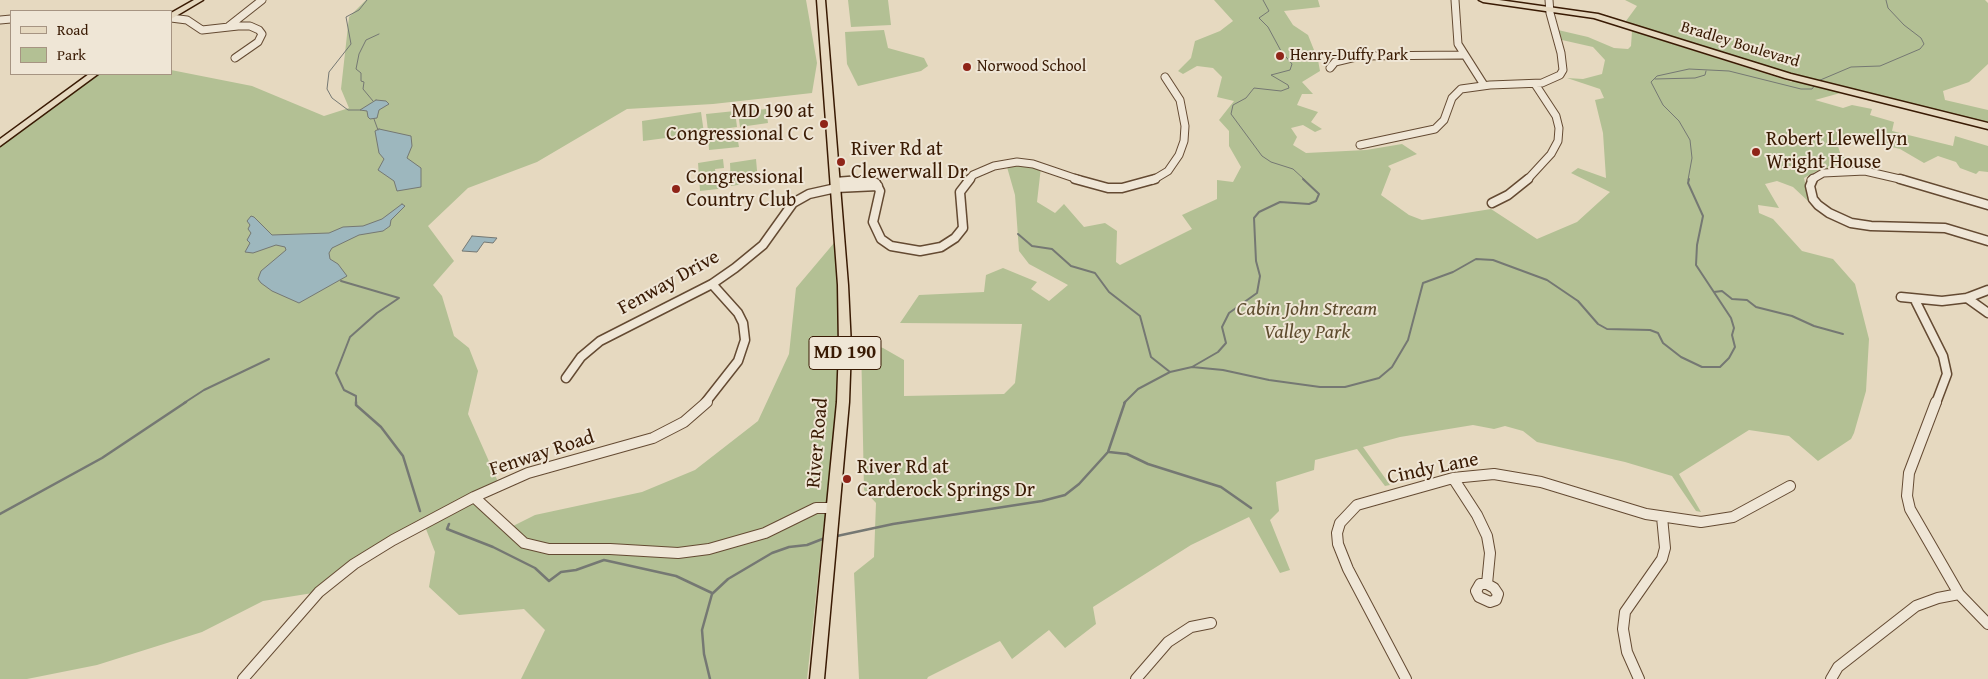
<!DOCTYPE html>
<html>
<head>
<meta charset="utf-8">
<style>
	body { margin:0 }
	#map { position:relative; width:1988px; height:679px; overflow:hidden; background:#e6d9c0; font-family:"Gentium Book Plus",serif }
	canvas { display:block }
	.legend { position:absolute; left:10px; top:10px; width:162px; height:65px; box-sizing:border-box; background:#efe6d6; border:1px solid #a69482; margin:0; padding:6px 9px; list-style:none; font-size:15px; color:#391a03 }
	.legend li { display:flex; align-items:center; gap:10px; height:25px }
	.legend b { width:25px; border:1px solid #a69482 }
</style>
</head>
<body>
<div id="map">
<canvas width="1988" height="679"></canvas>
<ul class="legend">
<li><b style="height:6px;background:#e6d9c0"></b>Road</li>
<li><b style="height:14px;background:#b3c094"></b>Park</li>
</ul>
</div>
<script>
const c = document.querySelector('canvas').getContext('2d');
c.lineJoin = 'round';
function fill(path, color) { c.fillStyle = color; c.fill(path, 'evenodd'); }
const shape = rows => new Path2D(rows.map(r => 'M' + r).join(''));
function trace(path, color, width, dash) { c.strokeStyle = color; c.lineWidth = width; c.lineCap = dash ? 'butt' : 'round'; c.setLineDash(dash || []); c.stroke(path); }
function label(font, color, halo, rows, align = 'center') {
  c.font = font + ' "Gentium Book Plus",serif'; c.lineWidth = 4; c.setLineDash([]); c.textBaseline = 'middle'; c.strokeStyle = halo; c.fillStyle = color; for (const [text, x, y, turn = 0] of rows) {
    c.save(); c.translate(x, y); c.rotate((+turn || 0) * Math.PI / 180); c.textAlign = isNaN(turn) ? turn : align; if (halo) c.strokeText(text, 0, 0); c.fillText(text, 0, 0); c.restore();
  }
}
fill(shape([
	[366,0,806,0,817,63,812,93,713,104,627,109,537,162,468,188,428,226,454,261,433,285,442,296,454,336,469,348,478,371,468,414,499,484,474,497,507,529,535,515,642,492,695,470,758,421,789,354,796,288,834,243,843,285,832,508,824,522,807,679,521,679,545,630,524,609,459,615,429,587,435,552,424,524,319,592,263,601,202,632,97,665,27,679,0,679,0,145,96,74,171,74,171,70,252,86,324,116,349,108,341,89,349,17],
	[848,0,888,0,891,25,851,27],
	[1214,0,1318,0,1320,7,1284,11,1293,25,1308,35,1318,60,1320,71,1302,82,1313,94,1302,94,1297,105,1318,112,1311,122,1322,129,1315,132,1303,125,1291,128,1297,137,1293,145,1306,153,1366,150,1402,144,1417,154,1388,166,1391,169,1381,195,1409,215,1422,220,1491,209,1537,239,1577,222,1610,192,1571,173,1578,168,1606,178,1603,133,1595,100,1604,98,1600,89,1567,78,1583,79,1602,74,1605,60,1593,47,1562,40,1558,30,1588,37,1614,48,1628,49,1631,46,1632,31,1792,82,1792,80,1844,92,1815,100,1843,108,1852,105,1872,109,1870,115,1894,122,1892,131,1953,146,1955,136,1988,146,1988,172,1979,171,1976,174,1960,168,1956,162,1938,156,1924,163,1900,149,1875,143,1837,143,1841,156,1868,167,1819,170,1804,178,1809,202,1793,187,1777,181,1765,184,1779,208,1758,205,1759,213,1773,219,1802,251,1833,259,1855,284,1869,339,1866,391,1854,433,1851,439,1818,461,1789,436,1749,430,1679,474,1701,512,1696,511,1672,476,1625,462,1537,442,1523,431,1505,426,1494,429,1473,425,1400,437,1363,447,1390,485,1385,486,1357,449,1315,460,1314,470,1276,482,1279,511,1270,520,1290,570,1280,573,1249,517,1191,545,1093,607,1096,624,1065,648,1049,630,1012,659,1000,641,928,677,927,679,859,679,854,573,874,557,876,503,864,490,861,341,883,348,904,360,904,396,1004,394,1015,383,1022,324,900,323,919,295,984,292,986,275,1003,268,1037,282,1031,289,1049,301,1068,285,1029,264,1019,251,1015,195,1007,167,1022,164,1041,167,1037,202,1055,213,1064,204,1084,227,1105,223,1117,231,1116,262,1120,265,1192,229,1182,215,1217,199,1217,180,1233,182,1241,167,1229,146,1229,131,1219,120,1234,101,1217,97,1222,77,1213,68,1197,66,1183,74,1178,71,1191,58,1195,41,1220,31,1233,21],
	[1625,0,1985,0,1988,3,1988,64,1969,82,1943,91,1945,100,1988,110,1988,125,1831,86,1679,43,1626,21,1637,6],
	[884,30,888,48,924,58,928,66,921,71,858,86,847,64,845,32],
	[766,109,768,123,740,127,738,112],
	[735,111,737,127,708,131,706,114],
	[701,112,704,133,643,141,642,121],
	[736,130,739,147,709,150,708,134],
	[723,159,724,168,715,169,716,179,725,177,727,188,700,191,698,163],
	[756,159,758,182,731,186,730,163]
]), '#b3c094');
const water = shape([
	[376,100,386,101,389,104,379,110,377,118,370,119,368,117,367,111,360,110,376,100],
	[379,129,411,136,412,146,407,158,421,168,421,187,397,191,394,181,378,170,384,159,379,153,375,131,379,129],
	[402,204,405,206,391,220,390,226,383,231,359,235,332,248,329,253,330,259,338,264,347,276,299,303,272,291,261,283,258,279,261,271,286,250,285,247,276,245,253,253,245,252,250,243,247,240,251,233,248,229,250,225,247,221,251,216,254,217,272,235,329,233,343,227,363,226,382,219,402,204],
	[472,236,497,238,493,243,484,242,477,252,462,251,472,236]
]);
fill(water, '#9db7be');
trace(water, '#757873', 1);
trace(shape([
	[1263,0,1269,11,1259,18,1268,27,1281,51,1292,64,1290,70,1271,75,1288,85,1289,88,1281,91,1254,88,1246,98,1233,105,1231,114,1262,156,1271,162,1293,169,1305,180],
	[1655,79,1695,78,1705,75,1706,71],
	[1818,81,1851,67,1880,66,1920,49,1924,44,1921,38,1904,25,1888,8,1886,0],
	[373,101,363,89,364,82,361,81,361,73,356,69,359,54,366,40,379,34],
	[360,110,348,110,332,98,327,89,329,72,351,44,346,17,359,10,367,0],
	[374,119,378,130],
	[1688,180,1692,158,1690,140,1679,121,1663,105,1651,82,1657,76,1689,69,1729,71,1801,89,1812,89,1815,85]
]), '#757873', 1);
trace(shape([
	[1018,234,1032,246,1052,249,1071,266,1095,273,1109,292,1140,316,1151,357,1170,372],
	[341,281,399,298,377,313,350,337,336,373,344,390,356,396,356,403],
	[1714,292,1722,291,1732,299,1747,300,1756,307,1792,316,1814,326,1843,334],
	[1192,367,1218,352,1226,343,1222,327,1229,313,1257,293,1260,276,1256,261,1254,218,1259,212,1280,202,1309,204,1316,201,1319,194,1303,179],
	[184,403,204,390,269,359],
	[1124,403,1138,389,1170,372,1192,367,1223,370,1269,380,1320,387,1345,387,1379,378,1392,367,1408,340,1423,283,1453,272,1476,259,1493,260,1547,280,1578,301,1598,324,1607,329,1650,330,1658,333,1663,343,1681,357,1702,367,1720,367,1729,358,1735,347,1732,335,1734,328,1731,318,1696,265,1697,245,1703,216,1688,183,1689,179]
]), '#757873', 2);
trace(shape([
	[356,402,356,405,381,427,403,456,420,511],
	[1109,452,1127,454,1148,464,1221,487,1251,508],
	[0,514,102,458,186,402],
	[449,524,447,529,493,547,535,568,549,581,561,572,576,570,604,560,676,576,712,593],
	[837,536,893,524,1042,501,1065,495,1079,484,1108,452,1125,402],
	[710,679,704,654,702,630,712,594,728,579,772,553,789,547,807,545,825,538]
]), '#757873', 2.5);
const minorFar2 = shape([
	[1455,0,1458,44,1484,85],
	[171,18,187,20,202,30,238,26,250,26,259,30,262,34,258,42,235,58],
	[0,20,11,19],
	[229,26,262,0],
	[1330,68,1335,62,1360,56,1463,55],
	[1360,145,1435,129,1444,120,1452,98,1461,89,1490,85,1542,83,1560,75,1563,70,1561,53,1550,13,1549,0],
	[857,180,863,180],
	[969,180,973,175,994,166,1017,162,1033,164,1080,180],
	[1153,180,1168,171,1179,155,1184,141,1185,126,1180,100,1165,77],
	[1527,180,1551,154,1558,141,1559,128,1556,116,1535,84],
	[1811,180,1823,173,1865,171,1904,180]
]);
const minorFar1 = shape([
	[1075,179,1108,188,1122,188,1155,179],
	[1813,179,1810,186,1813,199,1818,205,1829,213,1851,223,1871,226,1945,228,1988,241],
	[1900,179,1988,205],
	[835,182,861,180,876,183,880,191,873,222,881,239,891,246,920,251,941,247,955,238,963,228,960,192,970,179],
	[1492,203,1508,195,1528,179],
	[1901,297,1942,301,1967,298,1988,290],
	[1967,298,1988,313],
	[1915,300,1943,356,1947,374,1936,403],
	[566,378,581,357,600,341,712,284,735,268,763,245,793,203,809,194,836,188,878,186],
	[705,403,738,361,745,340,743,323,738,313,712,284]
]);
const minor = shape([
	[1936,402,1909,473,1907,496,1910,509,1959,594,1988,624],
	[1453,478,1477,515,1487,536,1490,553,1487,584],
	[474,497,524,543,549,549,610,549,678,553,709,549,765,533,816,508,832,508],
	[1480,584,1487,584,1494,588,1498,594,1496,600,1490,602,1479,597,1476,591,1480,584],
	[243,679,319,592,354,564,393,540,474,497,528,473,653,438,684,422,707,402],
	[1136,679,1168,642,1191,627,1211,623],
	[1406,679,1348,569,1338,544,1337,533,1340,523,1357,505,1453,478,1494,474,1541,482,1646,514,1701,522,1733,517,1790,486],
	[1639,679,1627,652,1623,629,1625,612,1662,559,1665,548,1662,517],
	[1831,679,1838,667,1916,606,1938,598,1959,594]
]);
const major = shape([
	[194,0,203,0,171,19,171,13,194,0],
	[817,0,825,0,848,285,851,347,849,402,824,679,810,679,837,402,839,347,838,285,817,0],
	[1479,0,1499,0,1598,14,1791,74,1988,123,1988,129,1785,78,1594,18,1483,2,1479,0],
	[89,74,98,74,0,146,0,139,89,74]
]);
trace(minorFar2, '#644a32', 9);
trace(minorFar1, '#644a32', 11);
trace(minor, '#644a32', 12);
trace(major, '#391a03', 3);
trace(minorFar2, '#efe6d6', 7);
trace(minorFar1, '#efe6d6', 8);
trace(minor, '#efe6d6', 10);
fill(major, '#e6d9c0');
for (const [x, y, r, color] of [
	[1280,56,5,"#8f2418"],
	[967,67,5,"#8f2418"],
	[824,124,5,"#8f2418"],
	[1756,152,5,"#8f2418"],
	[841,162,5,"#8f2418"],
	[676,189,5,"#8f2418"],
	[847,479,5,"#8f2418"]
]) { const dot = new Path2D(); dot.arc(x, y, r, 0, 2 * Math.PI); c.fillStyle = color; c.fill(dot); trace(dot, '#efe6d6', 2); }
label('16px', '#391a03', '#efe6d6', [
	["Bradley Boulevard",1740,45,17]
]);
label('16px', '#391a03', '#efe6d6', [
	["Henry-Duffy Park",1290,56],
	["Norwood School",977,67]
], 'left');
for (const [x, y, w] of [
	[845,353,72]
]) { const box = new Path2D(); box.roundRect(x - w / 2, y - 16.5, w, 33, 4); c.fillStyle = '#efe6d6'; c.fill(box); trace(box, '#391a03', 1); }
label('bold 19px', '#391a03', null, [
	["MD 190",845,353]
]);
label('20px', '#391a03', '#efe6d6', [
	["MD 190 at",814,112,"right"],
	["Congressional C C",814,135,"right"],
	["Robert Llewellyn",1766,140],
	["Wright House",1766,163],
	["River Rd at",851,150],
	["Clewerwall Dr",851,173],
	["Congressional",686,178],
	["Country Club",686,201],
	["River Rd at",857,468],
	["Carderock Springs Dr",857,491]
], 'left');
label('20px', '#391a03', '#efe6d6', [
	["Fenway Drive",669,283,-29],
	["River Road",818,443,-85],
	["Fenway Road",542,454,-18],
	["Cindy Lane",1433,469,-12]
]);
label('italic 20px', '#5e4c2e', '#efe6d6', [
	["Cabin John Stream",1307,310],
	["Valley Park",1307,333]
]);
</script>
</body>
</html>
